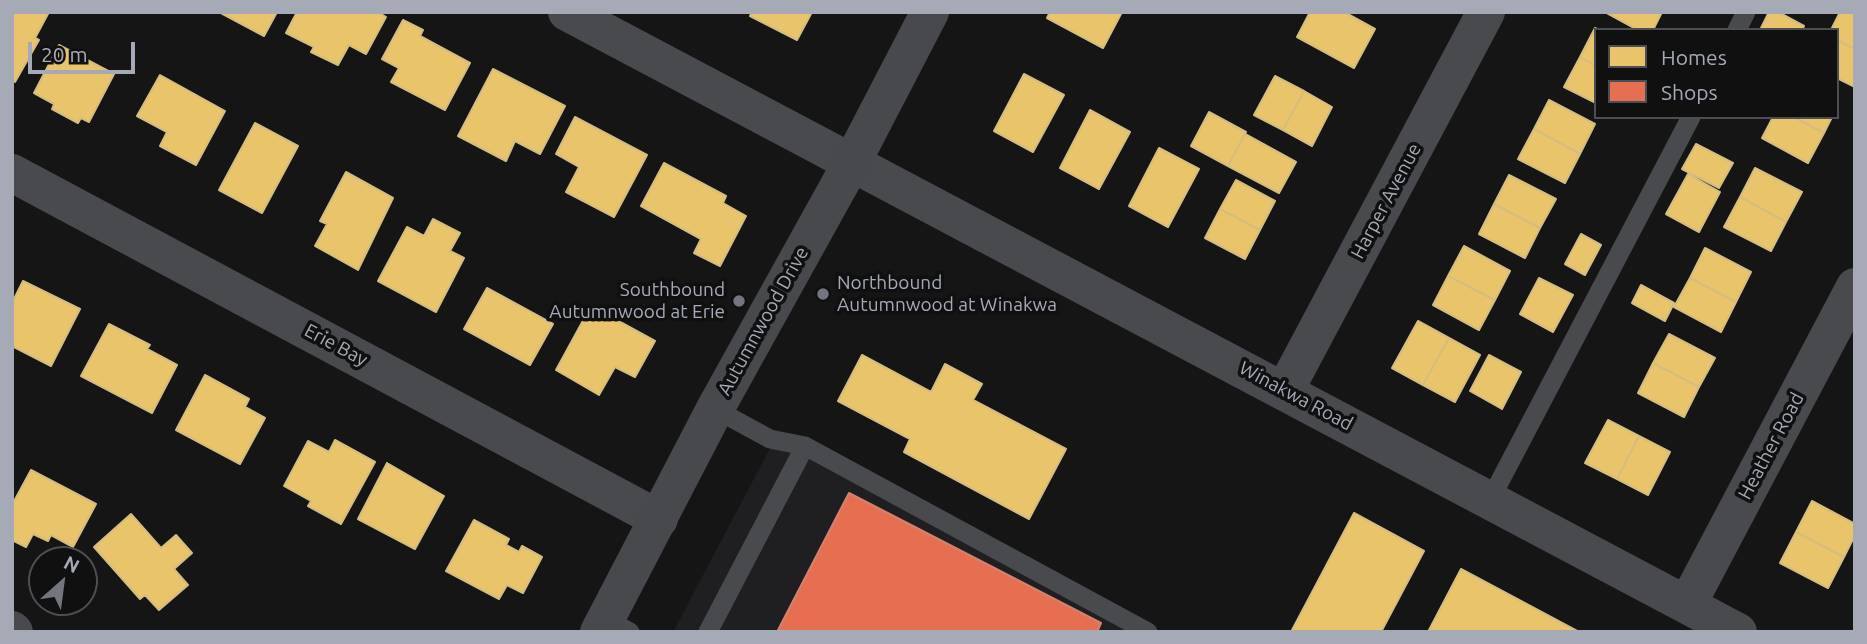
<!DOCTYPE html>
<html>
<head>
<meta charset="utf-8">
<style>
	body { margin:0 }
	#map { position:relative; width:1867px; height:644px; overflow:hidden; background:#151516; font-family:Ubuntu,sans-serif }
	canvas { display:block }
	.frame { position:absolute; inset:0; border:14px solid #a6aab7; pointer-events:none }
	.legend { position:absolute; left:1594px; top:28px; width:245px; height:91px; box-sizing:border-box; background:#101011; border:2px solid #4c4e53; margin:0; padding:9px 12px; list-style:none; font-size:21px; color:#a6aab7 }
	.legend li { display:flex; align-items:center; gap:14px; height:35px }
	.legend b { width:35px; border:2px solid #4c4e53 }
	.north { position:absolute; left:28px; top:546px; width:70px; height:70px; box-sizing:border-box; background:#101011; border:2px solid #4c4e53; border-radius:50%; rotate:28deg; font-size:19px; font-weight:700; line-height:28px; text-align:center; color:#a6aab7 }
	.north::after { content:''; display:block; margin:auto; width:24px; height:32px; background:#73767f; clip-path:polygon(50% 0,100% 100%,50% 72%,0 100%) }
	.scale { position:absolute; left:28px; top:42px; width:107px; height:32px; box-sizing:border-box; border:4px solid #a6aab7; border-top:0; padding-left:9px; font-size:21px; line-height:24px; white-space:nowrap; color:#a6aab7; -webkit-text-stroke:5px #101011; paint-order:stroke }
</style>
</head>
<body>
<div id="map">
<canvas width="1867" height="644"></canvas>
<div class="frame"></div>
<ul class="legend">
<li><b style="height:19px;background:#e9c46a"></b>Homes</li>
<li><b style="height:19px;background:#e76f51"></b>Shops</li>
</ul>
<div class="north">N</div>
<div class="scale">20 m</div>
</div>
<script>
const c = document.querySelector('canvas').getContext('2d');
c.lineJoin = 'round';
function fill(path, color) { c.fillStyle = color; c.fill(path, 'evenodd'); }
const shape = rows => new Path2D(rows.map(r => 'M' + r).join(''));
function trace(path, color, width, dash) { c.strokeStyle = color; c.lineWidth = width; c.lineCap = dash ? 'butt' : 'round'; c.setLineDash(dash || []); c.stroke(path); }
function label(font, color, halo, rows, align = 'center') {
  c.font = font + ' Ubuntu,sans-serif'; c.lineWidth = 7; c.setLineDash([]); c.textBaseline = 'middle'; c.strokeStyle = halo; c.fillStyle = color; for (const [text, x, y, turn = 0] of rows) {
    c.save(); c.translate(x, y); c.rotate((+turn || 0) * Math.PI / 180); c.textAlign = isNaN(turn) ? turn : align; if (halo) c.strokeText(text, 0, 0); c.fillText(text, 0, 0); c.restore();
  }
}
fill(shape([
	[777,435,1132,632,673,632]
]), '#1f1f21');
const homes = shape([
	[12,12,49,12,35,38,39,40,15,82,12,80,12,12],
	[219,12,277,12,264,36,219,12],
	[297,12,378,12,386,17,366,54,349,45,338,65,311,52,314,47,286,33,297,12],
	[752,12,812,12,797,40,750,16,752,12],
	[1050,12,1122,12,1103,48,1047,18,1050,12],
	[1310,12,1344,12,1375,29,1354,68,1297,37,1310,12],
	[1605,12,1662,12,1653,30,1638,30,1605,12],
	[1769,12,1778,12,1804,26,1802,30,1760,30,1769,12],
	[1840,12,1855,12,1855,49,1837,40,1837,30,1831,30,1840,12],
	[403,20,423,30,420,36,470,63,445,110,391,82,399,68,382,59,403,20],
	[1595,28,1599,30,1596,30,1596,66,1580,57,1595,28],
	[1837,40,1855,49,1855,87,1837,78,1837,40],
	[59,45,114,74,89,122,81,118,78,123,52,109,54,104,34,93,59,45],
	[1580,57,1596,66,1596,103,1564,87,1580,57],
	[493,69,565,106,540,154,515,141,506,161,458,136,493,69],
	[1024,74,1064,95,1033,152,994,131,1024,74],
	[160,75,225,111,196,165,160,146,167,132,137,116,160,75],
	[1275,76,1304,91,1283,130,1254,115,1275,76],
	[1304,91,1332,107,1312,146,1283,130,1304,91],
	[1549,100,1595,124,1580,154,1534,129,1549,100],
	[1090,110,1130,132,1099,189,1060,168,1090,110],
	[1209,112,1246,132,1228,166,1191,146,1209,112],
	[575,117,647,155,614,217,566,192,579,167,556,154,575,117],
	[1773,117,1794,117,1824,133,1808,163,1762,138,1773,117],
	[1794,117,1832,117,1824,133,1794,117],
	[255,123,298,146,262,213,219,190,255,123],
	[1534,129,1580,154,1565,183,1518,159,1534,129],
	[1245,134,1296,162,1279,193,1228,166,1245,134],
	[1696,144,1733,163,1719,188,1682,169,1696,144],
	[1159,148,1199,169,1168,227,1129,206,1159,148],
	[664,163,726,196,723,203,746,216,720,266,694,253,701,239,641,206,664,163],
	[1755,168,1802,192,1786,222,1740,197,1755,168],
	[346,172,393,198,358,270,315,246,327,224,320,221,346,172],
	[1688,174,1720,192,1699,232,1666,214,1688,174],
	[1509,175,1556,199,1540,228,1494,204,1509,175],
	[1236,180,1275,201,1260,230,1220,209,1236,180],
	[1740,197,1786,222,1771,251,1724,227,1740,197],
	[1494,204,1540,228,1525,258,1479,234,1494,204],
	[1220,209,1260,230,1245,259,1205,238,1220,209],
	[433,219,460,233,450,251,464,258,436,312,378,281,407,227,424,236,433,219],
	[1581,234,1601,245,1585,275,1565,264,1581,234],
	[1464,246,1510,271,1495,300,1448,276,1464,246],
	[1705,248,1751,272,1736,302,1690,278,1705,248],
	[1448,276,1495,300,1479,330,1433,305,1448,276],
	[1539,278,1573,295,1553,332,1520,314,1539,278],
	[1690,278,1736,302,1721,332,1674,307,1690,278],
	[23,281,80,309,51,366,12,346,12,303,23,281],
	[1641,285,1674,303,1665,321,1632,303,1641,285],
	[487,288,553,324,530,365,464,329,487,288],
	[591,306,655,341,635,377,615,367,599,395,556,370,591,306],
	[1418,321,1449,338,1423,385,1392,368,1418,321],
	[109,324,150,345,147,349,177,365,152,413,81,376,109,324],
	[1669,334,1715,358,1699,387,1653,363,1669,334],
	[1449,338,1480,355,1455,402,1423,385,1449,338],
	[862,355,931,392,945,364,982,384,973,400,1066,449,1029,519,904,452,910,439,838,401,862,355],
	[1489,355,1521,372,1502,409,1470,391,1489,355],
	[1653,363,1699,387,1684,417,1638,393,1653,363],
	[205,375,249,399,245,407,265,418,240,464,176,430,205,375],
	[1608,420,1639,436,1617,479,1585,463,1608,420],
	[1639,436,1670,452,1648,495,1617,479,1639,436],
	[335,440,375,462,341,524,308,506,311,501,284,486,308,441,329,452,335,440],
	[387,463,444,496,415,549,358,519,387,463],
	[31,470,96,504,73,547,51,535,48,541,33,534,26,547,12,540,12,505,31,470],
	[1812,501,1855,524,1855,535,1844,557,1796,532,1812,501],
	[1354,513,1424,551,1381,632,1291,632,1354,513],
	[131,514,161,548,176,535,192,553,174,569,188,585,159,610,145,595,140,599,94,547,131,514],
	[474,520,509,539,506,545,519,552,522,546,542,557,523,593,507,585,499,599,446,571,474,520],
	[1796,532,1844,557,1828,588,1780,563,1796,532],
	[1461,569,1579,632,1428,632,1461,569]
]);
fill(homes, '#e9c46a');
trace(homes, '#d5bc81', 2);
const shops = shape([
	[849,493,1101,623,1097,632,777,632,849,493]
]);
fill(shops, '#e76f51');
trace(shops, '#d48170', 2);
trace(shape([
	[1737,30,1746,12],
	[805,446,1148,632],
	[1490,500,1691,117],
	[606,619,630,632],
	[708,632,805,446,770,439,715,409]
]), '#494a4e', 19);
trace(shape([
	[567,12,1738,632],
	[12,173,659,519],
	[1285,390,1486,12],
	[1687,605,1855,287],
	[12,630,14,632]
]), '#494a4e', 38);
trace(shape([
	[599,632,715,409,851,164,930,12]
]), '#48494d', 38);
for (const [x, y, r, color] of [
	[823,294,7,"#73767f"],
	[739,301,7,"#73767f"]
]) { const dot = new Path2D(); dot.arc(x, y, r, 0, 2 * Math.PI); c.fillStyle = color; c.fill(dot); trace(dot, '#101011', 2.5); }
label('19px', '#a6aab7', '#101011', [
	["Harper Avenue",1386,201,-62],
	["Autumnwood Drive",763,321,-61],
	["Erie Bay",336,345,28],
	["Winakwa Road",1296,396,28],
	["Heather Road",1771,446,-62]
]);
label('19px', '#a6aab7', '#101011', [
	["Northbound",837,283],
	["Autumnwood at Winakwa",837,305],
	["Southbound",725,290,"right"],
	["Autumnwood at Erie",725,312,"right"]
], 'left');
</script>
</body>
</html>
